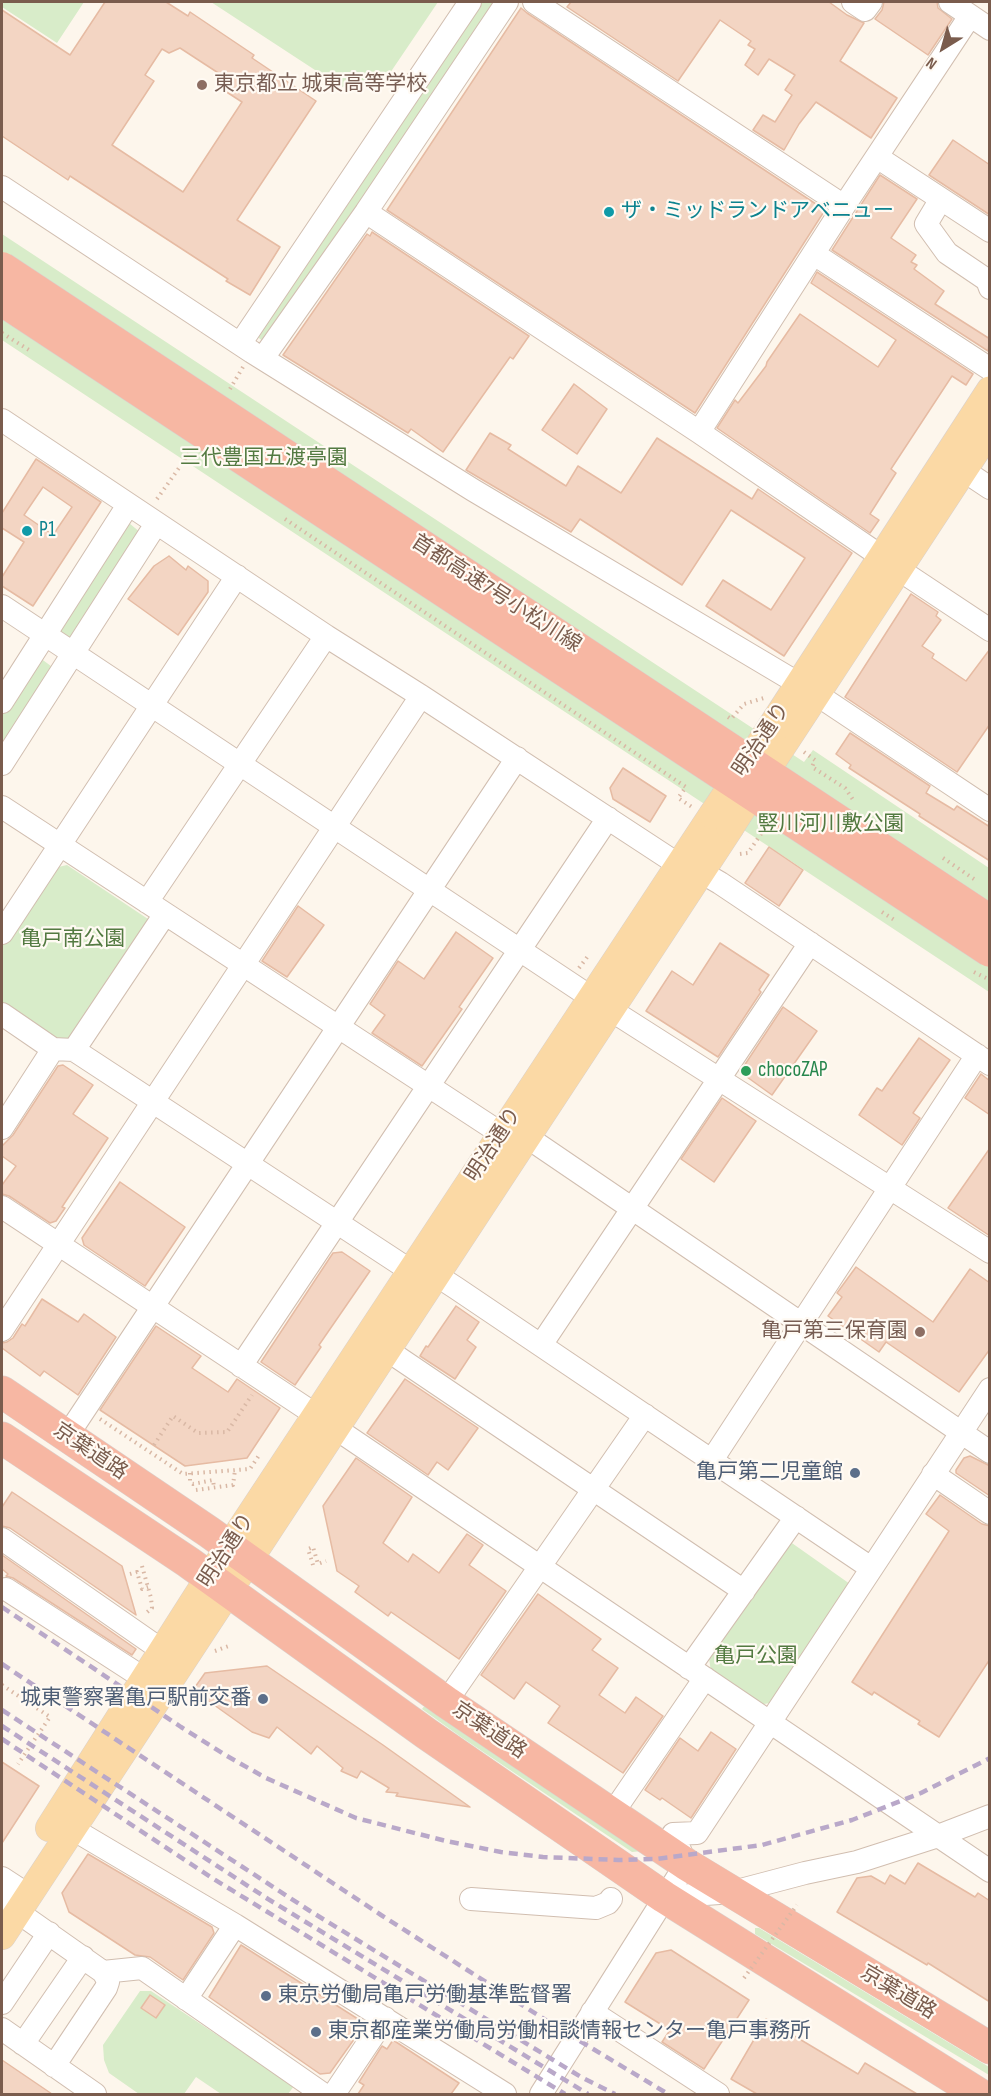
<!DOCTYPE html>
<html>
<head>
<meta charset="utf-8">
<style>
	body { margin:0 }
	#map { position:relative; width:991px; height:2096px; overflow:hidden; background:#fdf6ec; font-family:"Sofia Sans Condensed",sans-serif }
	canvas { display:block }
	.frame { position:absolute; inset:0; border:3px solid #7a5c4d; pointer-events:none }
	.north { position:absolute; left:913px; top:18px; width:60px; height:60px; -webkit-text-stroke:4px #fffaf3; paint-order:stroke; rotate:217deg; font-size:16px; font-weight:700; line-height:24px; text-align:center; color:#7a5c4d }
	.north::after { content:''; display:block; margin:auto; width:21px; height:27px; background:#7a5c4d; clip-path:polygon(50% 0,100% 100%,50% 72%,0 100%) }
</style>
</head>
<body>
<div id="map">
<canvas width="991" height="2096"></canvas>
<div class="frame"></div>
<div class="north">N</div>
</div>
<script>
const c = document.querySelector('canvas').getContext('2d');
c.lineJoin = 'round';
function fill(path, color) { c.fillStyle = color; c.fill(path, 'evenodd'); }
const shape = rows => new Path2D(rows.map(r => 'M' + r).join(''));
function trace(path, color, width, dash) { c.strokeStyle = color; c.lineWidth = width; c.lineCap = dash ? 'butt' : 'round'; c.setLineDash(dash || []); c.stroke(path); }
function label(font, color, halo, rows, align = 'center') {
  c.font = font + ' "Sofia Sans Condensed","Noto Sans JP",sans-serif'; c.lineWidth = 4.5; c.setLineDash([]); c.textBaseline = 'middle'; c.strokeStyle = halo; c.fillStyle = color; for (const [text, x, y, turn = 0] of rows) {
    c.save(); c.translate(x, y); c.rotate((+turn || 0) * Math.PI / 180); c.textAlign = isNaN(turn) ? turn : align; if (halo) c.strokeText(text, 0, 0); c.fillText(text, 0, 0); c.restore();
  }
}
fill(shape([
	[2,2,84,2,57,43,2,7],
	[211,2,438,2,388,76,341,87],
	[474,2,502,2,267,344,252,333],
	[2,234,804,762,813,750,989,868,989,992,2,340],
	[123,518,141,533,71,642,54,630],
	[36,655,55,669,2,752,2,711],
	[67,865,148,919,150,927,72,1041,58,1043,2,1004,2,945,54,868],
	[789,1541,850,1584,770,1703,758,1705,711,1672,709,1658],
	[426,1704,642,1851,632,1852,461,1737,422,1709],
	[755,1928,759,1928,989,2067,989,2075,755,1934],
	[140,1991,151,1991,294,2086,288,2094,221,2094,196,2077,184,2094,139,2094,109,2073,104,2060,103,2045]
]), '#d8ecc9');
const building = shape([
	[105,2,166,2,188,16,190,12,254,55,252,58,316,101,237,220,280,247,250,295,226,281,228,279,70,176,68,180,2,136,2,10,70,55,105,2],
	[180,48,226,78,225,91,242,102,183,192,112,145,154,81,145,75,162,49,169,53,180,48],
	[571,2,829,2,847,15,864,23,840,61,897,98,871,138,816,102,799,124,784,150,753,130,763,115,775,122,792,95,785,90,795,75,769,59,758,75,745,65,755,49,748,45,751,41,720,20,678,81,567,7,571,2],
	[884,2,937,2,938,8,952,19,928,55,875,19,882,10,884,2],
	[521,8,527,13,825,210,695,413,387,210,521,8],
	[953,140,990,165,990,215,929,175,953,140],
	[880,175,917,199,891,238,916,255,911,262,917,265,914,269,944,291,935,304,990,339,988,351,832,250,880,175],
	[372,232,529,336,513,359,510,357,443,452,411,429,408,433,283,355,367,234,370,236,372,232],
	[817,272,973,374,966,385,952,376,891,469,896,473,870,514,879,520,870,533,717,428,735,400,738,403,766,366,767,362,800,314,878,367,896,340,811,283,817,272],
	[574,384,607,409,577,454,542,430,574,384],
	[490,433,511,445,508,449,566,486,578,466,621,493,657,438,752,499,758,489,852,553,784,656,706,606,723,580,771,610,805,558,731,510,682,585,580,519,571,532,466,470,490,433],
	[36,459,101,502,33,606,2,586,2,577,24,542,2,528,2,513,36,459],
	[43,487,72,507,53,535,24,515,43,487],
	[169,556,186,570,188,566,208,581,208,592,178,635,128,599,154,566,169,556],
	[911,594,938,612,936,616,941,620,922,646,934,654,932,658,966,681,990,649,990,724,957,772,845,697,911,594],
	[850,733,930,786,926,793,954,810,957,806,990,827,990,861,919,816,920,814,849,768,851,765,836,754,850,733],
	[623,768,666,796,650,822,613,799,610,788,623,768],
	[769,847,803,870,779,906,745,883,769,847],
	[298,906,324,925,287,977,262,961,298,906],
	[456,932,493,958,459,1007,462,1009,422,1066,372,1033,385,1015,370,1004,398,961,424,979,456,932],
	[720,943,769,975,759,990,761,992,718,1057,646,1011,672,971,693,985,720,943],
	[783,1007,817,1031,772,1095,740,1072,783,1007],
	[919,1038,950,1060,913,1113,920,1118,902,1145,859,1115,877,1088,882,1091,919,1038],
	[63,1065,93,1085,73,1114,108,1138,62,1207,65,1208,56,1221,50,1223,9,1196,2,1194,2,1185,16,1166,2,1156,2,1146,13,1135,58,1066,63,1065],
	[981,1074,990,1081,990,1115,965,1098,981,1074],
	[722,1098,756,1121,714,1182,681,1159,722,1098],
	[990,1148,990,1236,948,1208,990,1148],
	[120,1182,185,1227,145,1286,84,1245,82,1238,120,1182],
	[342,1252,370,1271,319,1345,321,1347,295,1385,261,1362,333,1253,342,1252],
	[856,1267,933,1322,970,1269,990,1283,990,1349,959,1392,886,1342,879,1352,828,1316,842,1297,837,1293,856,1267],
	[42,1299,78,1322,84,1314,116,1337,78,1395,44,1371,40,1376,2,1348,2,1343,7,1342,13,1338,22,1324,25,1326,42,1299],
	[456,1306,479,1322,467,1340,476,1347,455,1379,420,1356,426,1346,428,1347,456,1306],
	[156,1326,201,1356,192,1368,228,1392,237,1379,280,1408,247,1458,185,1466,100,1410,156,1326],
	[405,1379,478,1428,448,1470,437,1462,428,1475,367,1433,405,1379],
	[970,1456,990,1466,990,1496,956,1473,956,1470,964,1458,970,1456],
	[356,1458,412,1497,383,1543,408,1562,413,1554,439,1573,467,1534,483,1545,469,1565,506,1591,459,1659,391,1612,388,1616,355,1592,359,1586,337,1571,323,1506,356,1458],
	[12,1492,122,1566,136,1615,10,1528,2,1526,2,1507,12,1492],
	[940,1495,982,1524,990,1526,990,1659,939,1737,918,1724,920,1721,907,1713,874,1692,872,1695,852,1682,949,1531,926,1514,940,1495],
	[2,1555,136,1649,132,1655,13,1578,6,1576,8,1574,2,1569,2,1555],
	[538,1594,601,1639,592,1650,618,1668,599,1695,625,1713,636,1697,663,1716,623,1773,548,1723,560,1706,526,1682,514,1699,481,1675,538,1594],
	[267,1666,383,1745,470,1807,396,1796,398,1793,386,1792,389,1788,361,1771,357,1778,341,1771,343,1768,317,1746,311,1754,277,1727,269,1738,252,1732,193,1690,205,1673,267,1666],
	[711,1732,736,1749,691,1818,662,1798,660,1800,645,1790,680,1738,698,1751,711,1732],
	[2,1762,39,1786,2,1843,2,1762],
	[88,1854,212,1927,214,1933,183,1980,150,1957,135,1955,69,1912,62,1893,88,1854],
	[918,1863,975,1897,978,1893,990,1901,990,2002,928,1963,927,1965,837,1912,857,1878,871,1876,885,1884,890,1875,905,1884,918,1863],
	[241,1945,358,2019,360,2031,330,2073,320,2074,209,1997,241,1945],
	[671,1950,749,2000,704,2069,662,2042,670,2030,625,2002,656,1953,671,1950],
	[150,1995,165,2005,156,2018,141,2008,150,1995],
	[766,2019,858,2074,865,2063,917,2094,757,2094,731,2079,766,2019],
	[393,2040,459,2083,451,2094,358,2094,364,2085,359,2082,382,2046,387,2049,393,2040],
	[2,2060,52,2094,2,2094,2,2060]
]);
fill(building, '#f3d5c3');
trace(building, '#e6bba3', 1.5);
const minor = shape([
	[534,2,844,206],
	[853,2,865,10,871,2],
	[950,2,990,29],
	[877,157,990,231],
	[2,187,252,352,473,490,816,694,990,810],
	[941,199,926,224,947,253,987,280,990,288],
	[366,212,699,432,882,557],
	[814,254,990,369],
	[240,344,470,2],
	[263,358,366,212,507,2],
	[2,420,326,636,421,696,679,865,701,872,720,883,990,1064],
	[699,432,844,206,970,16],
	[963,470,990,488],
	[898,569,990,630],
	[2,606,592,998,990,1252],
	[2,702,128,505],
	[2,764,156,524],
	[2,807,502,1134],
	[147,902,326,636],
	[2,933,237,576],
	[2,1014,53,1049,74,1050,411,1271,436,1275,456,1288,871,1568],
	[74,1050,165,914],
	[2,1128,53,1049],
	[527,1137,990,1452],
	[2,1207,316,1415],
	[2,1330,421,696],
	[541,1345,810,943],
	[387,1350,744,1591],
	[241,1366,608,818],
	[335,1428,990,1871],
	[67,1436,517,758],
	[712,1460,977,1055],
	[933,1474,990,1513],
	[2,1539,163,1651],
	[6,1589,145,1679],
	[689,1668,796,1517],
	[446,1702,645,1415],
	[612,1814,705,1678],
	[71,1828,235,1925,505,2094],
	[2,1878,28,1895],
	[664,1897,733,1892,805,1873,857,1862,938,1836,990,1816],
	[471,1899,596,1908,608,1903,611,1899],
	[2,1901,103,1972,106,1977,108,1982,106,1988,54,2066],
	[103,1972,142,1968,323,2094],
	[186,1999,235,1925],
	[2,2003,49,1933],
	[592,2012,718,2094],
	[2,2029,95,2094],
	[23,2044,83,1957],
	[334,2094,385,2018],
	[541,2094,686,1864,673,1834,697,1833,990,1389]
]);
const major = shape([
	[763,739,990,390],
	[780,750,990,430],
	[49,1828,209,1577,712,815],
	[2,1936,730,828]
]);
const highway = shape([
	[2,1392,209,1532,446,1702,686,1864,990,2048],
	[2,1438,188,1562,427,1734,664,1897,979,2094]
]);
trace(minor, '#d1beb0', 24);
trace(major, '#dad1cd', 28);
trace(highway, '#dad1cd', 33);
trace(shape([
	[2,333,29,350],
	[230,389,243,367],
	[157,499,191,451],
	[285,519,686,787,678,798,692,807],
	[728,717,731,719,744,704,764,698],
	[804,752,815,760,812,767,845,788,854,801],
	[740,854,748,853,763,831],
	[943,858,974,879],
	[882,912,896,921],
	[579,968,588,956],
	[974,972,990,980],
	[100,1419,183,1474,250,1469,260,1454],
	[154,1445,173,1416,198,1433,227,1432,252,1395],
	[190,1473,190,1482,193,1484,213,1480,214,1487],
	[196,1490,233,1485,235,1470],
	[313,1565,308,1549,313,1547,318,1564,326,1561],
	[142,1566,151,1598,152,1608,145,1614],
	[130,1574,137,1572,142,1589,148,1587],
	[215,1651,229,1646],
	[2,1685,50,1717,18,1764]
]), '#d9b8a5', 4, [1.5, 4.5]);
trace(minor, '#fff', 22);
trace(major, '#fbd9a5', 27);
trace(highway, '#f7b7a3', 32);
trace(shape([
	[2,1607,181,1727,227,1756,266,1778,356,1818,446,1841,501,1852,543,1857,618,1860,656,1859,762,1845,852,1820,921,1793,990,1758],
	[2,1664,381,1915,555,2026,668,2094],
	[2,1710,310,1911,581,2077,615,2094],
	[2,1726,268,1899,588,2094],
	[2,1739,212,1878,565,2094]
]), '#b9a8c9', 4.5, [9, 6]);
const majorBridge = shape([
	[712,815,763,739],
	[730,828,780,750]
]);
const highwayBridge = shape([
	[2,268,990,921],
	[2,300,990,951]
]);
trace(majorBridge, '#dad1cd', 28, []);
trace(highwayBridge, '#dad1cd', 33, []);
trace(shape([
	[744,1978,797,1905]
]), '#d9b8a5', 4, [1.5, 4.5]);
trace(majorBridge, '#fbd9a5', 27);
trace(highwayBridge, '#f7b7a3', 32);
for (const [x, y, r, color] of [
	[202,85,6,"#8d6e63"],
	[609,212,6,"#0f9aa8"],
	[27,531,6,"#0f9aa8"],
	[746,1071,6,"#2e9e5b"],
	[920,1332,6,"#8d6e63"],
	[855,1473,6,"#5c6f8a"],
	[263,1699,6,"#5c6f8a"],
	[266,1996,6,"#5c6f8a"],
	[316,2032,6,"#5c6f8a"]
]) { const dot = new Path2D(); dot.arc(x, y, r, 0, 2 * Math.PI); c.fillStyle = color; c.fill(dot); trace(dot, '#fffaf3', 2); }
label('21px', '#785e54', '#fffaf3', [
	["東京都立 城東高等学校",214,85],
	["亀戸第三保育園",908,1332,"right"]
], 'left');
label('21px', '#0d838f', '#fffaf3', [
	["ザ・ミッドランドアベニュー",621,212],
	["P1",39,531]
], 'left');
label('21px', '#537a41', '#fffaf3', [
	["三代豊国五渡亭園",264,459],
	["竪川河川敷公園",831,825],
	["亀戸南公園",73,940],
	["亀戸公園",756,1657]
]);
label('21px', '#7a5c4d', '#fffaf3', [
	["首都高速7号小松川線",496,594,33],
	["明治通り",762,740,-56],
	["明治通り",494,1145,-57],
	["京葉道路",90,1452,34],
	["明治通り",227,1551,-57],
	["京葉道路",489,1731,34],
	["京葉道路",898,1993,31]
]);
label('21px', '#27864d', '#fffaf3', [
	["chocoZAP",758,1071]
], 'left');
label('21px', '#4e5e75', '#fffaf3', [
	["亀戸第二児童館",843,1473],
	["城東警察署亀戸駅前交番",251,1699],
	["東京労働局亀戸労働基準監督署",278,1996,"left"],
	["東京都産業労働局労働相談情報センター亀戸事務所",328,2032,"left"]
], 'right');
</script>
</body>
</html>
